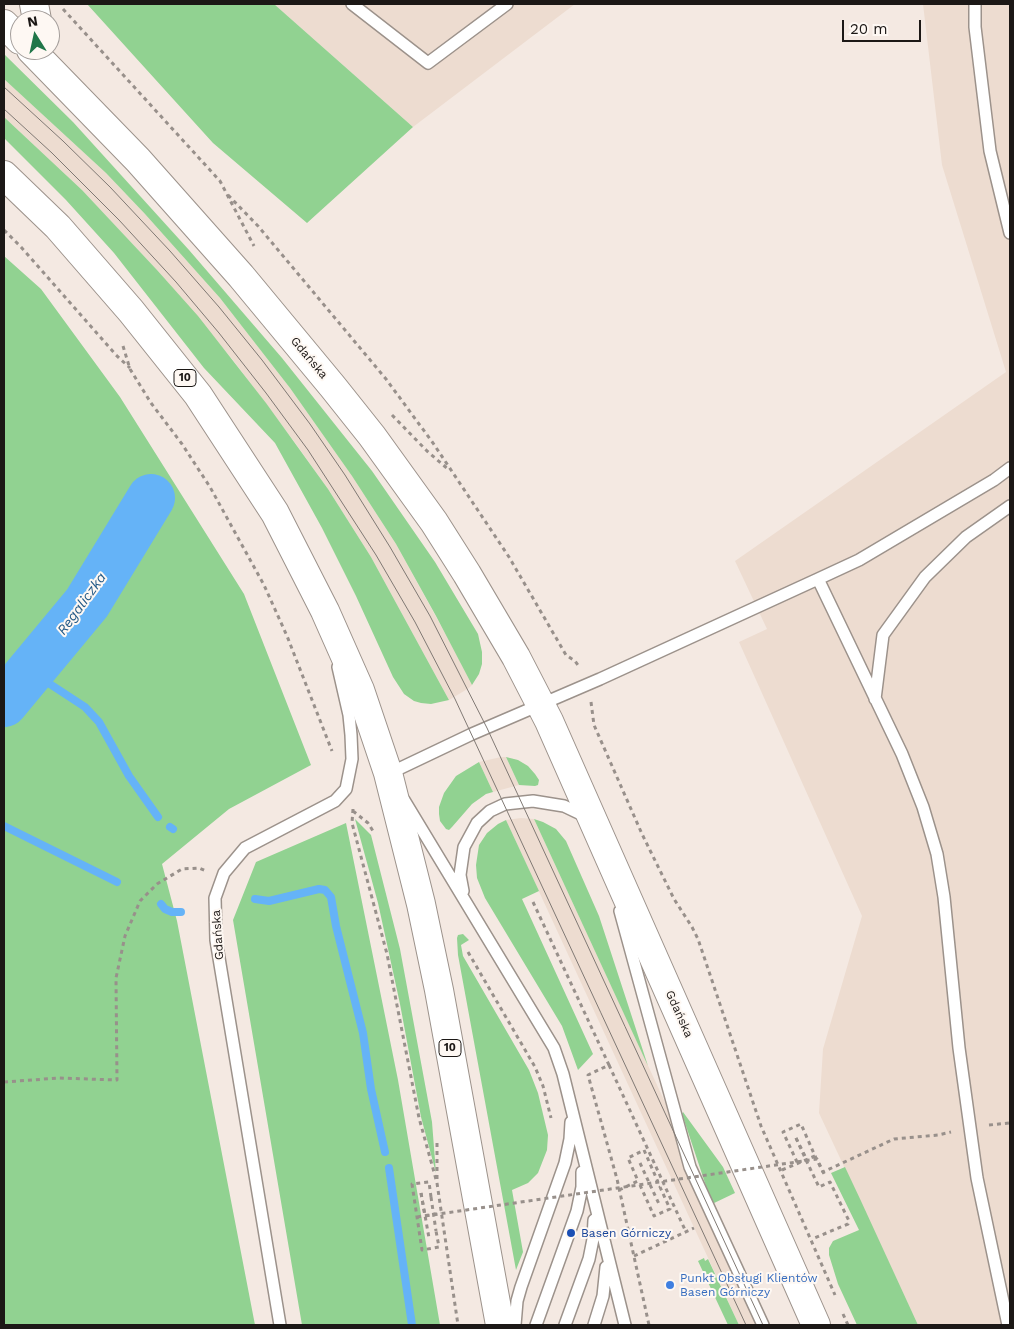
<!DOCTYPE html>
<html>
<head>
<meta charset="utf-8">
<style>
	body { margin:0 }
	#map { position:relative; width:1014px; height:1329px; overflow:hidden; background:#f4e9e2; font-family:"Work Sans",sans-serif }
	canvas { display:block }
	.frame { position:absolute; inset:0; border:5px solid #1c1816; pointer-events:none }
	.north { position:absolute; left:10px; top:10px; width:50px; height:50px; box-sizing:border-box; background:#fef8f3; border:1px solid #a49e9b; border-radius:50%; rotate:350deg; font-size:14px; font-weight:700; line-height:20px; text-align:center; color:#1c1816 }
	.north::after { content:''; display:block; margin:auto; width:18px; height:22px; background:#217649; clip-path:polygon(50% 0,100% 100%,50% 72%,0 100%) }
	.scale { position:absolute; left:842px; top:20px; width:79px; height:22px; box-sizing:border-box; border:2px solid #1c1816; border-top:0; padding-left:6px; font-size:15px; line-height:18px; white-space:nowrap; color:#1c1816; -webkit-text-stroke:4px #fef8f3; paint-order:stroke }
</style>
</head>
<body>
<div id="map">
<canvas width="1014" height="1329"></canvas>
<div class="frame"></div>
<div class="north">N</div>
<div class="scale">20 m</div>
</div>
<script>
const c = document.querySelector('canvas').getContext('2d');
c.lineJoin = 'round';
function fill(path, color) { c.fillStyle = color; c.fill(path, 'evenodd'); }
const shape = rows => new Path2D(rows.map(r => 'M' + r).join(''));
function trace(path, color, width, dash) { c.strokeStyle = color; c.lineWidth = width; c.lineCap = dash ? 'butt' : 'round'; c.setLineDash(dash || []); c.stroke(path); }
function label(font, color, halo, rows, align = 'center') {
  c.font = font + ' "Work Sans",sans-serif'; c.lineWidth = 4; c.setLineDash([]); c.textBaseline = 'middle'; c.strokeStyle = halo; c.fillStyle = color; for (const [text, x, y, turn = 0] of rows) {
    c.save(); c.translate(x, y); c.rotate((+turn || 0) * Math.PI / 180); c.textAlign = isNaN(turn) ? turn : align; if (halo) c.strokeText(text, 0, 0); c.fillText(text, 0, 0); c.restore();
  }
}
fill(shape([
	[274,4,575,4,413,127],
	[923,4,1010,4,1010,1325,918,1325,819,1113,823,1049,862,916,739,642,767,629,735,561,1006,372,942,165],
	[4,79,106,173,145,214,220,298,290,388,352,476,396,544,452,646,472,685,469,688,449,700,371,557,328,489,296,444,233,360,157,270,82,190,4,117],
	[501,757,506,757,519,785,493,792,479,762],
	[521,818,534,819,768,1325,739,1325,506,820]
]), '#eddcd0');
fill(shape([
	[87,4,274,4,413,127,307,223,213,143],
	[4,54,73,122,189,250,282,358,372,471,435,562,478,634,482,652,482,664,479,674,472,685,436,616,396,544,352,476,290,388,220,298,145,214,106,173,4,79],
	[4,117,82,190,157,270,198,316,266,403,328,489,371,557,449,700,431,704,421,703,414,701,404,694,393,677,356,596,322,528,275,443,204,368,114,253,66,200,4,138],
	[4,256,41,289,120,397,244,594,311,765,229,809,162,864,177,921,255,1325,4,1325],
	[506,757,518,760,528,766,535,774,539,780,538,785,535,786,519,785],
	[479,762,493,792,486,794,472,804,452,827,449,830,446,829,440,821,439,814,439,807,444,793,456,776],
	[355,819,371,835,400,949,432,1122,436,1173,421,1117,400,1004,378,903],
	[534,819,543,822,556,829,566,841,599,916,648,1066],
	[506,820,539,891,522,899,593,1054,578,1070,562,1026,485,898,477,878,476,865,479,845,487,833,498,824],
	[346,823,398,1080,440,1325,302,1325,233,920,256,862],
	[463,934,469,940,461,945,463,956,529,1070,538,1093,548,1135,547,1150,538,1173,528,1183,512,1190,523,1252,516,1270,458,955,457,938,458,935],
	[683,1112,723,1167,735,1193,712,1204,682,1114],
	[845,1167,861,1201,918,1325,857,1325,838,1284,829,1255,829,1248,833,1241,859,1230,831,1173],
	[704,1258,705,1261,708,1259,739,1325,728,1325,698,1261]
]), '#91d291');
trace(shape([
	[30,671,85,707,99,722,129,776,158,817],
	[4,826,117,882],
	[170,827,173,829],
	[255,899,269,901,319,889,325,890,331,897,336,926,363,1033,371,1089,385,1152],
	[161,904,165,909,172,912,181,912],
	[389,1168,412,1325]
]), '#65b3f7', 8);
trace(shape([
	[4,703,87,603,151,498]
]), '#65b3f7', 48);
const lane = shape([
	[352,4,428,63,507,4],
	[975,4,975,27,990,151,1010,233],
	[875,699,883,635,925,577,966,537,1010,506],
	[388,774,472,734,600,679,818,579],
	[404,800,554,1048,563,1074,625,1325],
	[463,891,460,875,464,847,477,823,490,811,505,804,533,801,564,806,587,817],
	[620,911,690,1167,763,1325],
	[280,1325,216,940,215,898,224,873,245,848,335,801,346,789,352,759,351,735,349,715,338,667],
	[515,1325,517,1301,521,1287,565,1163,570,1139,571,1122],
	[536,1325,577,1211,582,1187,582,1172],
	[565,1325,589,1259,593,1239,594,1220],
	[594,1325,603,1296,606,1267],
	[1008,1325,977,1178,959,1048,944,897,937,854,923,807,902,754,818,579,859,560,994,480,1010,468]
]);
const primary = shape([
	[34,4,37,20],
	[4,24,20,40],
	[31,50,138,160,241,276,333,387,372,436,434,522,467,574,516,657,549,721,816,1325],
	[4,175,58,227,131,311,198,395,275,513,325,611,360,690,388,773,421,904,439,990,500,1325]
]);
trace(lane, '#9c928b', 14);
trace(primary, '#9c928b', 30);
trace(shape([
	[63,9,220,181,254,246],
	[228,195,258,226,386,379,433,443,509,557,566,655,575,661,580,668],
	[4,230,21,247,116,355,130,368],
	[123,346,130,369,151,403,182,444,210,487,264,585,287,636,332,751],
	[392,415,427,451,449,470],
	[591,702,594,725,642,834,674,899,692,927,698,939,761,1126,835,1295],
	[353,809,352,823,387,954,419,1118,437,1183],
	[353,811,368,823,373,831],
	[533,902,609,1065,588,1075,617,1179,649,1325],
	[468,952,535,1067,543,1086,551,1118],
	[609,1065,686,1232],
	[4,1082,59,1078,117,1080,116,978,125,936,140,901,157,884,182,869,199,868,206,871],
	[989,1125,1010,1123],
	[796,1138,807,1160],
	[437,1143,437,1183,458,1325],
	[815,1156,823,1172,894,1139,938,1135,951,1132],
	[806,1160,819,1187,830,1182,849,1221,848,1224,812,1239],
	[640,1163,659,1204],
	[782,1170,815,1156,801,1124,783,1132,797,1162],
	[640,1185,654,1216,670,1209,660,1187,664,1185],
	[619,1190,638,1181,628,1158,644,1150,658,1182],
	[421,1193,429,1238],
	[431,1197,429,1182,412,1184,422,1250,439,1247,436,1231],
	[417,1217,441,1213],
	[634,1256,694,1228],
	[843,1314,848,1325]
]), '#98908b', 3, [4, 4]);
trace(lane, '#fff', 11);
trace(primary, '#fff', 28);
trace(shape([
	[4,87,63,141,110,187,170,251,219,307,262,360,310,424,345,475,390,547,430,616,487,728,763,1325],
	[4,109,52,153,119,220,176,282,219,333,266,393,308,450,376,555,415,622,455,699,746,1325]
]), '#807974', 1);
trace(shape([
	[796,1138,806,1160],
	[421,1193,425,1216,817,1159,825,1176],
	[431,1197,436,1231]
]), '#98908b', 3, [4, 4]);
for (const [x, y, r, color] of [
	[571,1233,5,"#1a4fb4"],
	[670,1285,5,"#3f7fe0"]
]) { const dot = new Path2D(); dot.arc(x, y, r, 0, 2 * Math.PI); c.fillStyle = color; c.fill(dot); trace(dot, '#fef8f3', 2); }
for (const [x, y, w] of [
	[185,378,22],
	[450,1048,22]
]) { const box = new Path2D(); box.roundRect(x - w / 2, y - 8.5, w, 17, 4); c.fillStyle = '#fef8f3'; c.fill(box); trace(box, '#1c1816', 1); }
label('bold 11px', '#1c1816', null, [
	["10",185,378],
	["10",450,1048]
]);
label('12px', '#1c1816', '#fef8f3', [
	["Gdańska",309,358,50],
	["Gdańska",218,935,-94],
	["Gdańska",679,1014,66]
]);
label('12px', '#164399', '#fef8f3', [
	["Basen Górniczy",581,1233]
], 'left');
label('12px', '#366cbe', '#fef8f3', [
	["Punkt Obsługi Klientów",680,1278],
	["Basen Górniczy",680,1292]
], 'left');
label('italic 14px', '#235a87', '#fef8f3', [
	["Regaliczka",82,604,-54]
]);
</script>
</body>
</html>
